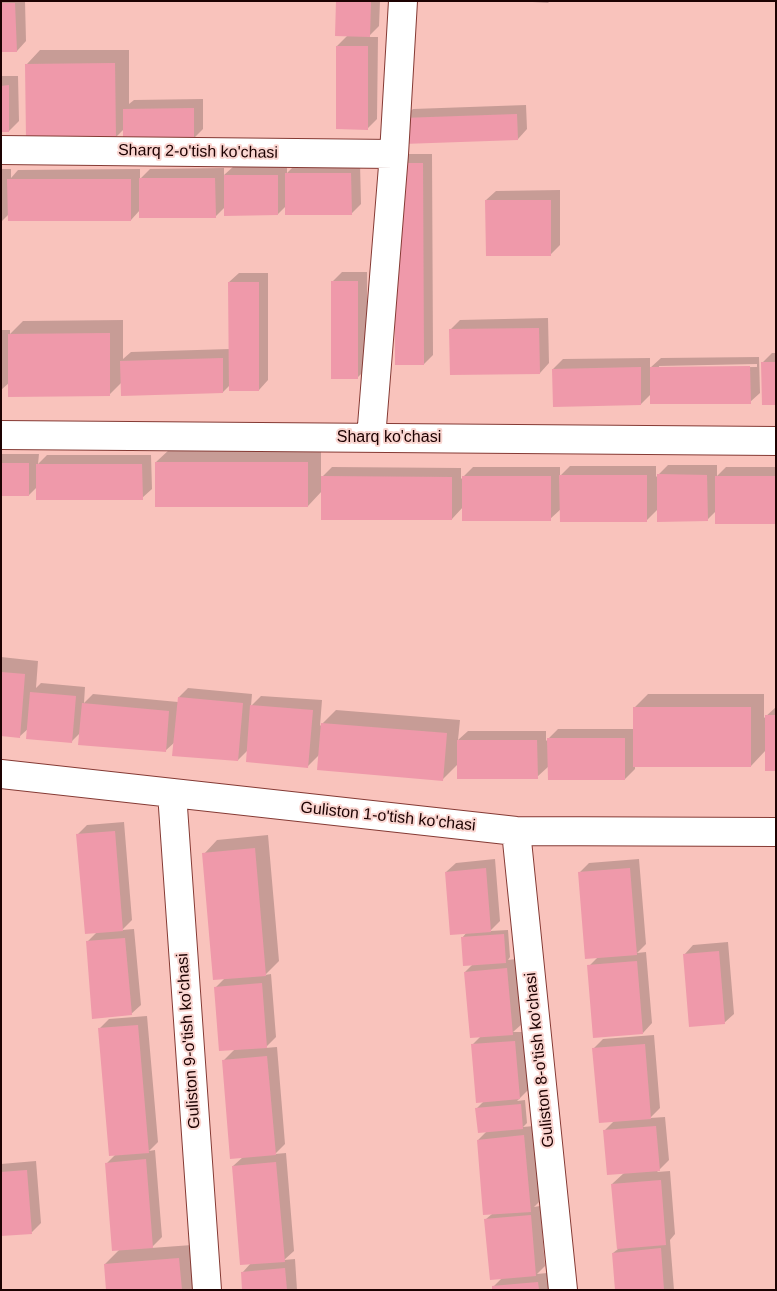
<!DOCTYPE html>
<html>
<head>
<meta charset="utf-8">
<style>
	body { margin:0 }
	#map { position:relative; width:777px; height:1291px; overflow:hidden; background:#f9c3bc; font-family:Helvetica,sans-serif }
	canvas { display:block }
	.frame { position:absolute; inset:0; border:2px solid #1d0202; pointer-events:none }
</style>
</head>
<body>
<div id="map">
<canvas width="777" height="1291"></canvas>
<div class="frame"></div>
</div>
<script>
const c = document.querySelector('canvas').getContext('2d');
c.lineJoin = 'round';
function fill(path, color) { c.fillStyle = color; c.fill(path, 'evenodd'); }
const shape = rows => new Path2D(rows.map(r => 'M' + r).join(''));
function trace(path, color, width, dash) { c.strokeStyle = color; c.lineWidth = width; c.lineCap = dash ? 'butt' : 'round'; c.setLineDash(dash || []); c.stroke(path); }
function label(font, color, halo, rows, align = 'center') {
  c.font = font + ' Helvetica,sans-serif'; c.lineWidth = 4; c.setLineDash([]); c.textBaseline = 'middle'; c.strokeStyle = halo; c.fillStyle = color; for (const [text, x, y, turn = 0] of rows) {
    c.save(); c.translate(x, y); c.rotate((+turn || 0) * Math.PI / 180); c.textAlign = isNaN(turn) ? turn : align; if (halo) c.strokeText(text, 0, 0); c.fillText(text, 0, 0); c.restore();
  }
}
fill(shape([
	[1,1,25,1,26,41,17,51,1,51],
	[337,1,380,1,379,26,368,37,378,37,377,119,368,128,337,46,348,35],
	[517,1,550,1,548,3],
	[40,50,129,50,129,104,134,100,203,99,203,129,193,139,124,129,115,138,27,64],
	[1,76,18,76,19,121,9,131,1,131],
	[526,105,527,129,518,139,403,118,413,109],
	[405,154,432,154,433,355,424,364],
	[360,163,361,204,351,214,287,205,278,214,225,207,215,217,140,210,131,220,9,214,1,222,1,169,11,169,11,178,18,170,140,169,140,179,150,169,224,168,224,175,234,166,287,166,287,173,296,164],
	[560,190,560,245,551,254,486,200,496,191],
	[342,272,367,272,367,368,358,377,332,282],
	[239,273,268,273,268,380,259,390,230,385,223,392,122,382,110,394,10,382,1,390,1,330,10,330,10,334,23,321,123,320,123,359,131,352,230,349,229,282],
	[548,318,549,363,540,373,451,329,460,320],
	[772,353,776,353,776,404,762,363],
	[759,357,760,393,750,402,652,393,641,404,553,369,563,359,650,358,650,368,661,358],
	[757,364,757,367,659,368,659,366],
	[170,449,321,449,321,478,332,467,461,468,461,479,473,467,560,467,560,476,570,466,656,466,656,477,668,465,717,465,717,476,726,467,776,467,776,523,716,511,707,520,658,509,647,520,561,509,550,519,463,507,452,519,322,491,308,506,156,462],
	[1,454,39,454,38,464,47,455,151,455,152,489,142,498,38,486,29,495,1,495],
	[1,657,38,661,36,688,41,683,85,687,84,703,93,694,178,702,179,697,188,688,252,694,251,706,261,696,322,700,320,726,336,710,460,720,458,740,468,731,546,731,546,741,558,729,634,729,634,708,648,694,764,694,764,718,776,707,776,770,766,750,751,766,635,766,635,769,625,779,549,766,537,777,458,764,442,780,320,754,308,766,248,750,238,760,175,742,165,751,80,733,71,742,29,728,19,737,1,735],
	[124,822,132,920,122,930,134,929,141,1005,131,1014,87,942,97,932,77,835,87,825],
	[268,835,279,961,265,975,271,974,276,1037,265,1048,277,1047,285,1144,275,1154,286,1153,294,1251,284,1260,295,1259,297,1290,243,1290,242,1273,251,1263,233,1166,243,1157,223,1061,235,1049,215,988,225,978,204,854,217,840],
	[495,859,500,921,490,931,508,930,510,957,508,960,516,959,522,1024,513,1032,524,1032,529,1089,517,1101,525,1100,527,1123,523,1127,534,1126,540,1201,534,1207,540,1206,545,1266,537,1274,547,1273,549,1290,493,1290,493,1287,502,1278,486,1219,492,1214,478,1140,487,1131,477,1108,484,1101,472,1045,481,1036,465,972,473,964,462,938,467,932,446,872,456,863],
	[639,859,646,944,637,953,646,952,652,1023,643,1033,589,966,598,957,579,873,589,863],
	[728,942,734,1014,724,1023,684,955,693,945],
	[147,1016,158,1142,149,1151,155,1150,162,1237,151,1248,192,1245,196,1290,107,1290,105,1264,120,1249,106,1164,115,1155,100,1028,109,1019],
	[654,1035,660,1108,650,1118,665,1117,669,1160,657,1172,670,1171,675,1234,670,1240,674,1290,616,1290,613,1253,618,1249,612,1184,624,1173,604,1131,614,1121,594,1048,603,1039],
	[36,1161,41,1223,32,1232,1,1235,1,1164]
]), '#0003');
fill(shape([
	[336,1,371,1,370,37,335,36],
	[1,3,15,3,17,52,1,52],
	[336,46,368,46,368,130,336,129],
	[115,63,116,139,26,139,25,64],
	[9,85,9,132,1,132,1,86],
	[194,108,194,140,123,140,123,109],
	[517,114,518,140,403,144,402,118],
	[394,163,423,163,424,365,395,365],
	[285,173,351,173,352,215,285,215],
	[224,175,278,175,278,215,224,216],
	[139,178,215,178,216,218,139,218],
	[7,179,131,179,131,221,8,221],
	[485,200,551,200,551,256,486,256],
	[331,281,358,281,358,379,331,379],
	[228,282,259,282,259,391,229,391],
	[539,328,540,374,450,375,449,329],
	[110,333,110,396,8,397,8,334],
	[223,358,223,393,121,396,120,361],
	[761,362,776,362,776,405,762,405],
	[750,366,751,404,650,404,650,367],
	[641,367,641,405,553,407,552,369],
	[155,462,308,462,308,507,155,507],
	[1,463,29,463,29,496,1,496],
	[36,464,142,464,143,500,36,500],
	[657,474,707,475,708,521,657,522],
	[559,475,647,475,647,522,560,522],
	[321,476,452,477,452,520,321,520],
	[462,476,551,476,551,521,462,521],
	[715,476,776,476,776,524,715,524],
	[1,672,25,674,20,738,1,736],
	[30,692,76,696,72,743,26,739],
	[178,697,243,703,238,761,172,756],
	[82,703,169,711,166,752,78,745],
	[250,705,313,710,308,768,246,762],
	[633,707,751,707,751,767,633,767],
	[765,715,776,715,776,771,765,771],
	[321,723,447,733,443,781,317,770],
	[547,738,625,738,625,780,548,780],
	[457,740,537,740,538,779,457,779],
	[115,831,123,931,85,934,76,834],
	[255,848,266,976,213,980,202,853],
	[486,868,491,932,450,935,445,872],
	[630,868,637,955,585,959,578,872],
	[504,934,506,963,463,966,461,937],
	[125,938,132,1015,92,1019,86,941],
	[719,951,725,1024,689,1027,683,954],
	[637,961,643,1034,593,1038,587,965],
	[507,968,513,1035,470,1038,464,972],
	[262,983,267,1048,219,1051,214,987],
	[138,1025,149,1153,109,1156,98,1028],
	[515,1041,520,1099,476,1103,471,1044],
	[645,1044,651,1119,599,1123,592,1048],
	[267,1056,276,1155,230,1159,222,1060],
	[521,1104,523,1129,478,1133,475,1108],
	[656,1126,660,1171,607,1175,603,1130],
	[524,1135,531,1212,483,1215,477,1140],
	[146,1159,153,1248,112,1251,105,1163],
	[276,1162,285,1262,240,1265,232,1166],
	[27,1170,32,1234,1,1236,1,1172],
	[661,1180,666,1245,617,1249,611,1184],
	[531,1215,536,1276,490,1280,484,1219],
	[661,1248,664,1290,615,1290,612,1253],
	[179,1258,182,1290,106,1290,104,1264],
	[285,1268,287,1290,242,1290,241,1272],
	[538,1282,539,1290,492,1290,492,1286]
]), '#ef99aa');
const minor = shape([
	[1,150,394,154],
	[1,435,776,441],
	[371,438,394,154,403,1],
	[1,774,516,831,776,832],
	[172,793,207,1290],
	[516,831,563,1290]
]);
trace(minor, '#853a34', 30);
trace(minor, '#fff', 28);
label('16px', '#1d0202', '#fad5d0', [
	["Sharq 2-o'tish ko'chasi",198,152,1],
	["Sharq ko'chasi",389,438],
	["Guliston 1-o'tish ko'chasi",388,817,6],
	["Guliston 9-o'tish ko'chasi",189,1041,-94],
	["Guliston 8-o'tish ko'chasi",540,1060,-96]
]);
</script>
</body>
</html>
